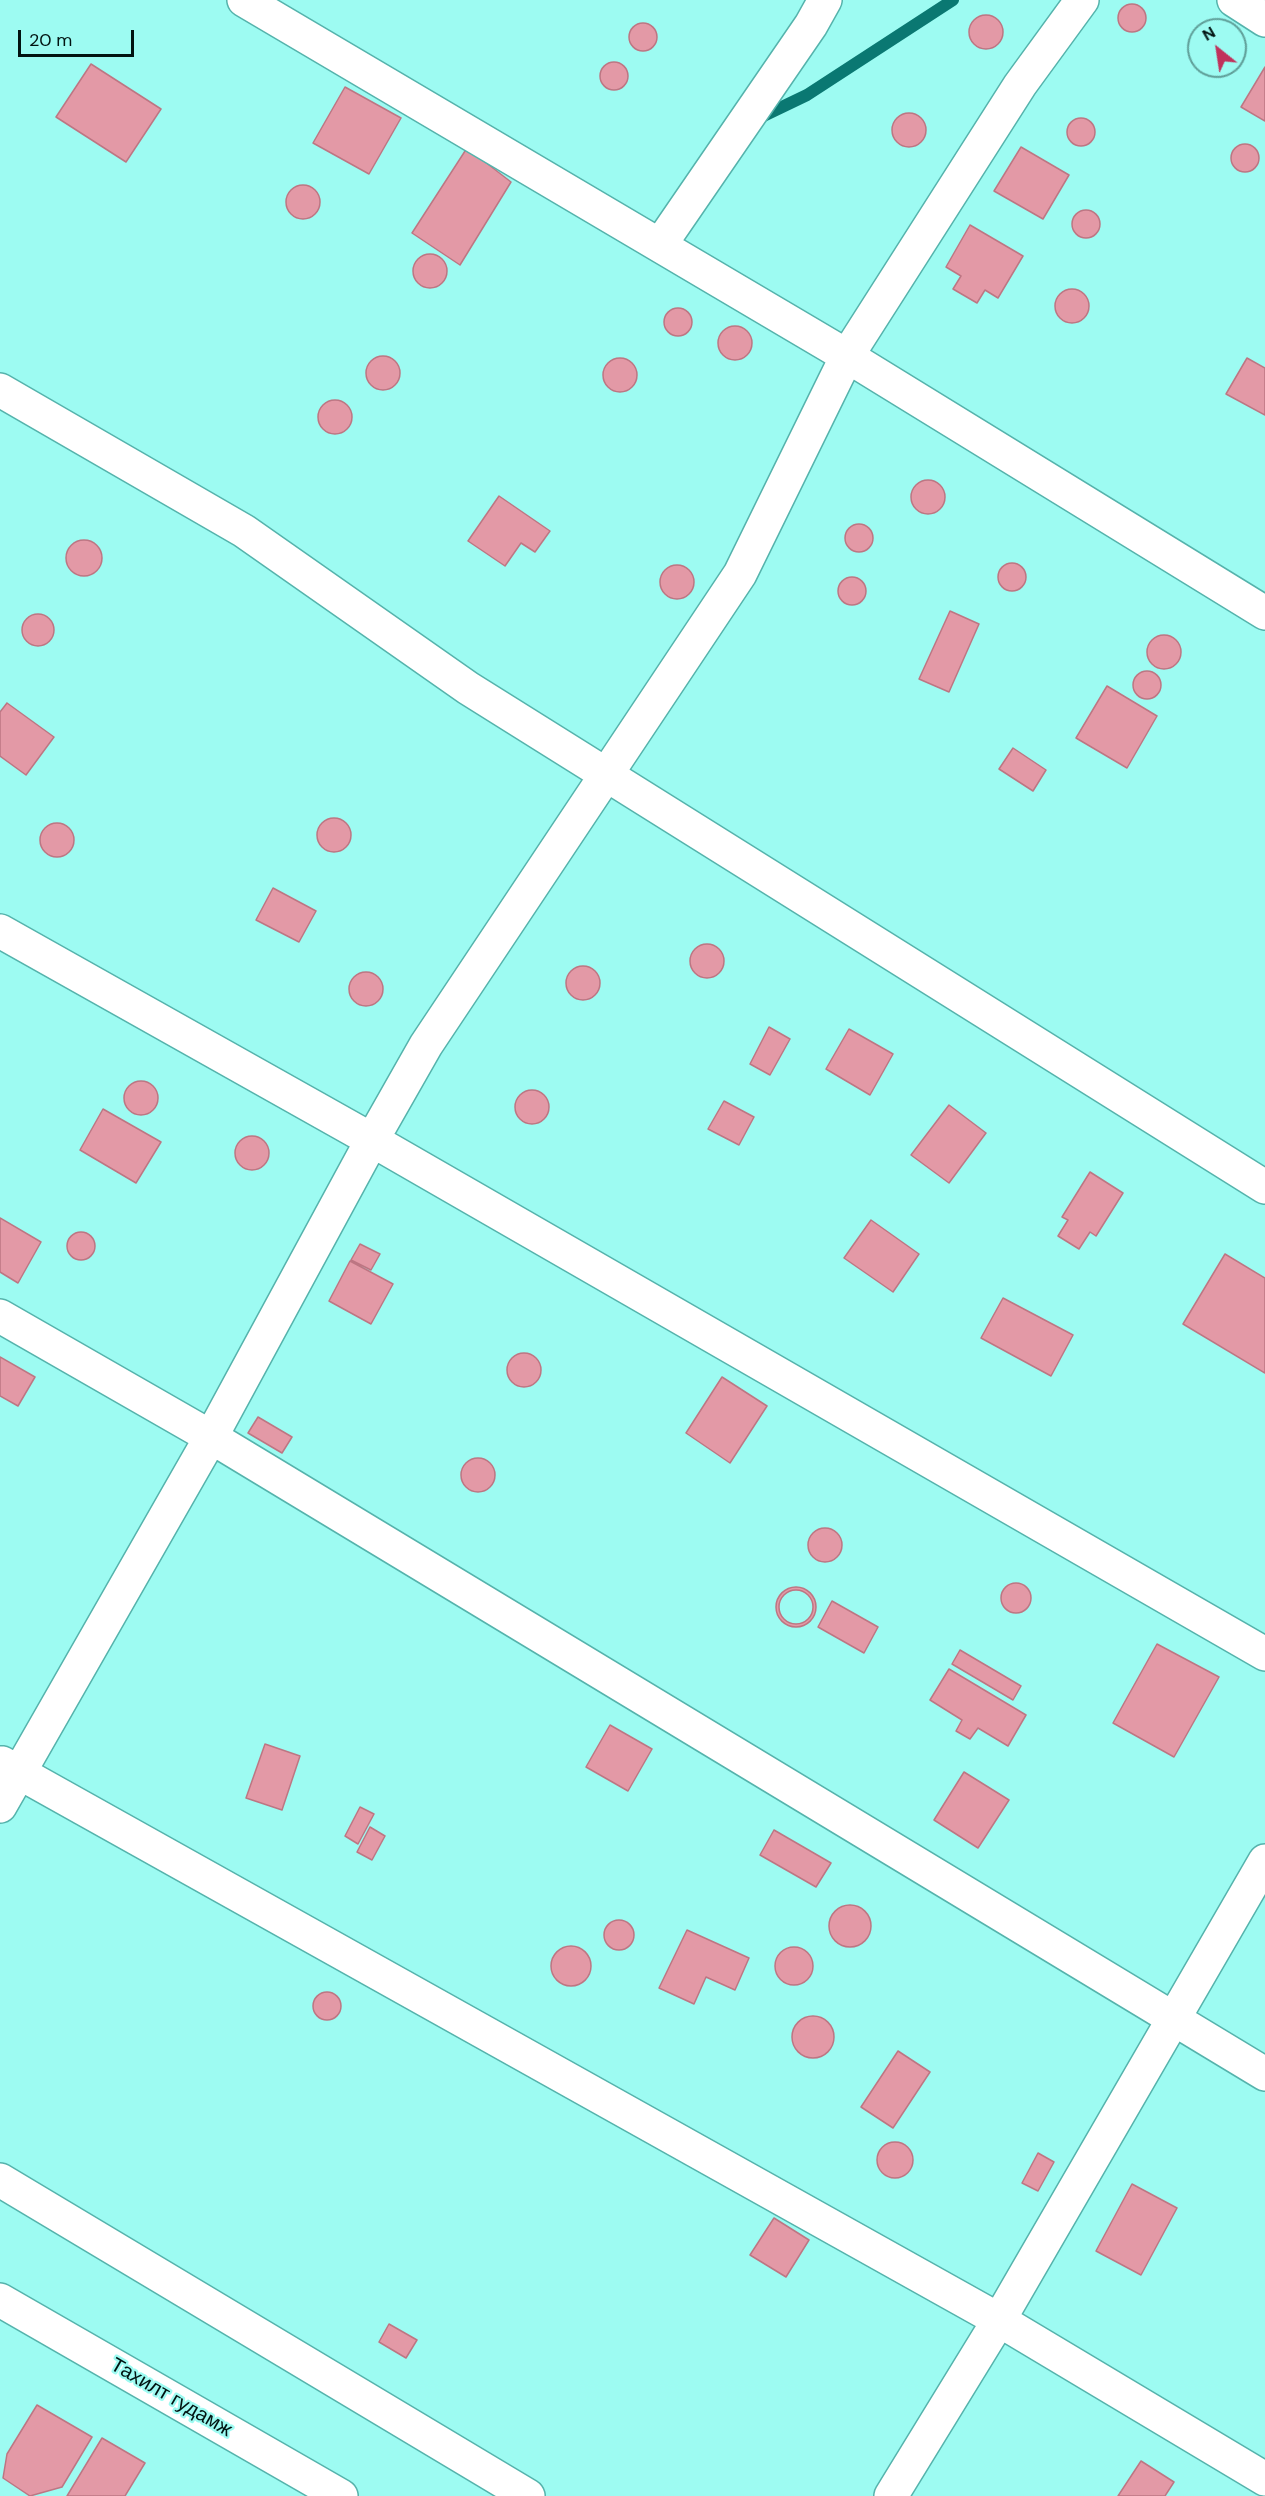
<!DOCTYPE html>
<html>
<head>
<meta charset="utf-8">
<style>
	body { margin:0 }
	#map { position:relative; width:1265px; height:2496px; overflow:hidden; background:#9dfbf2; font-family:"DM Sans",sans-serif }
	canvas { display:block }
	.north { position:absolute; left:1187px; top:18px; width:60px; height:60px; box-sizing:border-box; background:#9dfbf2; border:2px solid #5f9e98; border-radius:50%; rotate:330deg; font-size:16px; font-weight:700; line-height:24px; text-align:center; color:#011311 }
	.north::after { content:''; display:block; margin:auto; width:21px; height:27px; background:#c0325c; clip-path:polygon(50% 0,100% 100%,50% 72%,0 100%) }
	.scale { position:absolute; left:18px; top:30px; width:116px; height:27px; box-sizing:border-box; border:3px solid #011311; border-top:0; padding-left:8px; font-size:18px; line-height:21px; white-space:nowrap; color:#011311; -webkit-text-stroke:4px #9dfbf2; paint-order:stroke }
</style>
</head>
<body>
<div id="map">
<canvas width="1265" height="2496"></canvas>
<div class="north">N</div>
<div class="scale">20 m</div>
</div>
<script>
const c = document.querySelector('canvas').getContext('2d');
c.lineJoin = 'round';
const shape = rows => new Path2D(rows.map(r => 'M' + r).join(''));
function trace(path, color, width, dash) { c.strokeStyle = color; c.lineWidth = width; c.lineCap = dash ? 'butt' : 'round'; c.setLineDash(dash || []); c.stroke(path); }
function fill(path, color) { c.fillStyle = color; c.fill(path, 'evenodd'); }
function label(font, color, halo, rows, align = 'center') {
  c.font = font + ' "DM Sans",sans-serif'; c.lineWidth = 4.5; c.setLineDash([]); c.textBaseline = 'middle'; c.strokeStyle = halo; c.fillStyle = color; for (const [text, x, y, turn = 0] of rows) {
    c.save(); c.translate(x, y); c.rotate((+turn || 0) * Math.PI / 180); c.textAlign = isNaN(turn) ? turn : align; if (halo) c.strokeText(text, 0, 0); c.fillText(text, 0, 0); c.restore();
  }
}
trace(shape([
	[757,119,807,95,953,0]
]), '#0a7872', 12);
const building = shape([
	'1118 18a14 14 0 1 1 28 0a14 14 0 1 1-28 0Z',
	'969 32a17 17 0 1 1 34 0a17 17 0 1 1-34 0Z',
	'629 37a14 14 0 1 1 28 0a14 14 0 1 1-28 0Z',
	'600 76a14 14 0 1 1 28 0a14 14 0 1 1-28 0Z',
	[91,64,161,109,126,162,56,117,91,64],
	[1265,67,1265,121,1241,107,1265,67],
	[345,87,401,118,369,174,313,143,345,87],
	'892 130a17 17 0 1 1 34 0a17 17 0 1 1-34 0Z',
	'1067 132a14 14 0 1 1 28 0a14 14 0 1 1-28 0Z',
	'1231 158a14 14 0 1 1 28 0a14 14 0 1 1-28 0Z',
	[1021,147,1069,175,1043,219,994,191,1021,147],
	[467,148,511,182,460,265,412,233,467,148],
	'286 202a17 17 0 1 1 34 0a17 17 0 1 1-34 0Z',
	'1072 224a14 14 0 1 1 28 0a14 14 0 1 1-28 0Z',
	[970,225,1023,256,998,298,985,290,977,303,953,289,961,276,946,267,970,225],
	'413 271a17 17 0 1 1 34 0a17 17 0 1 1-34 0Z',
	'1055 306a17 17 0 1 1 34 0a17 17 0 1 1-34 0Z',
	'664 322a14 14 0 1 1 28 0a14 14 0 1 1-28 0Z',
	'718 343a17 17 0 1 1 34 0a17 17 0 1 1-34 0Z',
	'366 373a17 17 0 1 1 34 0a17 17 0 1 1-34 0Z',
	'603 375a17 17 0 1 1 34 0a17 17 0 1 1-34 0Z',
	[1247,358,1265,368,1265,415,1226,394,1247,358],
	'318 417a17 17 0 1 1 34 0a17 17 0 1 1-34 0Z',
	'911 497a17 17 0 1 1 34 0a17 17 0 1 1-34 0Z',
	[499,496,550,531,535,552,521,543,505,566,468,541,499,496],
	'845 538a14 14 0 1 1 28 0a14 14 0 1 1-28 0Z',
	'66 558a18 18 0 1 1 36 0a18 18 0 1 1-36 0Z',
	'998 577a14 14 0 1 1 28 0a14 14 0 1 1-28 0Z',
	'660 582a17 17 0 1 1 34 0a17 17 0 1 1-34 0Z',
	'838 591a14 14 0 1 1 28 0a14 14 0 1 1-28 0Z',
	[950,611,979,624,949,692,919,679,950,611],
	'22 630a16 16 0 1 1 32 0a16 16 0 1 1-32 0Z',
	'1147 652a17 17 0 1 1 34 0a17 17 0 1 1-34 0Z',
	'1133 685a14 14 0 1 1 28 0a14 14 0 1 1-28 0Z',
	[1107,686,1157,716,1127,768,1076,738,1107,686],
	[7,703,54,737,26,775,0,756,0,712,7,703],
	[1013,748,1046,770,1033,791,999,769,1013,748],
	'317 835a17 17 0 1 1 34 0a17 17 0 1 1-34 0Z',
	'40 840a17 17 0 1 1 34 0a17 17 0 1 1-34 0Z',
	[273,888,316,911,299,942,256,920,273,888],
	'690 961a17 17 0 1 1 34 0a17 17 0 1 1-34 0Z',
	'566 983a17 17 0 1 1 34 0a17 17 0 1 1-34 0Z',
	'349 989a17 17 0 1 1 34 0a17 17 0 1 1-34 0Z',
	[769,1027,790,1039,770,1075,750,1064,769,1027],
	[849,1029,893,1054,870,1095,826,1069,849,1029],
	'124 1098a17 17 0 1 1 34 0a17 17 0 1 1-34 0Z',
	'515 1107a17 17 0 1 1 34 0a17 17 0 1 1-34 0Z',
	[724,1101,754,1117,739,1145,708,1129,724,1101],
	[949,1105,986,1133,949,1183,911,1155,949,1105],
	[103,1109,161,1142,136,1183,80,1150,103,1109],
	'235 1153a17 17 0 1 1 34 0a17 17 0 1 1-34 0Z',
	[1090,1172,1123,1193,1096,1236,1090,1232,1079,1249,1058,1236,1068,1220,1062,1217,1090,1172],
	[0,1218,41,1242,18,1283,0,1272,0,1218],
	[871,1220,919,1254,893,1292,844,1258,871,1220],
	'67 1246a14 14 0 1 1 28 0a14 14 0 1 1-28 0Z',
	[360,1244,380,1254,371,1270,351,1260,360,1244],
	[1225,1254,1265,1278,1265,1373,1183,1324,1225,1254],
	[350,1261,393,1284,371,1324,329,1301,350,1261],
	[1003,1298,1073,1335,1051,1376,981,1338,1003,1298],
	'507 1370a17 17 0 1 1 34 0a17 17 0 1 1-34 0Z',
	[0,1357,35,1377,18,1406,0,1396,0,1357],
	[722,1377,767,1406,730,1463,686,1433,722,1377],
	[258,1417,292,1437,282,1453,248,1433,258,1417],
	'461 1475a17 17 0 1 1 34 0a17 17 0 1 1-34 0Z',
	'808 1545a17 17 0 1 1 34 0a17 17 0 1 1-34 0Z',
	'1001 1598a15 15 0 1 1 30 0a15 15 0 1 1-30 0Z',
	'776 1607a20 20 0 1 1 40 0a20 20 0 1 1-40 0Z',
	'779 1607a17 17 0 1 1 34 0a17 17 0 1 1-34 0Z',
	[832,1601,878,1627,864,1653,818,1627,832,1601],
	[1157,1644,1219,1677,1174,1757,1113,1723,1157,1644],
	[960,1650,1021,1686,1013,1700,952,1664,960,1650],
	[949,1669,1026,1715,1008,1746,978,1728,970,1739,956,1731,962,1720,930,1700,949,1669],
	[610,1725,652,1749,628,1791,586,1767,610,1725],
	[265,1744,300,1756,282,1810,246,1798,265,1744],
	[964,1772,1009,1800,978,1848,934,1820,964,1772],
	[360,1807,374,1814,358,1844,345,1836,360,1807],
	[370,1827,385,1836,372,1860,357,1852,370,1827],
	[774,1830,831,1863,816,1887,760,1855,774,1830],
	'829 1926a21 21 0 1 1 42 0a21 21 0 1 1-42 0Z',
	'604 1935a15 15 0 1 1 30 0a15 15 0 1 1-30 0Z',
	[687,1930,749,1958,735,1990,706,1977,694,2004,659,1988,687,1930],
	'551 1966a20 20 0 1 1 40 0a20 20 0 1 1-40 0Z',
	'775 1966a19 19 0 1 1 38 0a19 19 0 1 1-38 0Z',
	'313 2006a14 14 0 1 1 28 0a14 14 0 1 1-28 0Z',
	'792 2037a21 21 0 1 1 42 0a21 21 0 1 1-42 0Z',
	[898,2051,930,2072,893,2128,861,2107,898,2051],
	'877 2160a18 18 0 1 1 36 0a18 18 0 1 1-36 0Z',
	[1038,2153,1054,2162,1038,2191,1022,2183,1038,2153],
	[1132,2184,1177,2208,1141,2275,1096,2251,1132,2184],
	[774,2218,809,2240,786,2277,750,2255,774,2218],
	[389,2324,417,2340,406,2358,379,2342,389,2324],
	[37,2405,92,2437,62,2487,30,2496,3,2478,7,2454,37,2405],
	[102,2438,145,2463,125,2496,67,2496,102,2438],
	[1141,2461,1174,2482,1165,2496,1118,2496,1141,2461]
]);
fill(building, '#e399a6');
trace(building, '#bd7683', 1.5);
const minor = shape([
	[244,0,847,356,1265,613],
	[1234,0,1265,20],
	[660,245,811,25,825,0],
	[0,390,244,531,468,688,1265,1187],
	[0,931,372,1140,1265,1654],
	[0,1316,211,1437,1265,2074],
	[2,1763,999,2320,1265,2479],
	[0,1806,211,1437,372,1140,426,1045,740,574,847,356,1020,85,1082,0],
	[0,2180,528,2496],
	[891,2496,999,2320,1265,1861]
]);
const secondary = shape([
	[0,2300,341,2496]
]);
trace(minor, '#55b3ac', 36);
trace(secondary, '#55b3ac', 36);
trace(minor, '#fff', 33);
trace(secondary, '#fff', 33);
label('20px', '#011311', '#9dfbf2', [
	["Тахилт гудамж",171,2398,30]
]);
</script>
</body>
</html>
